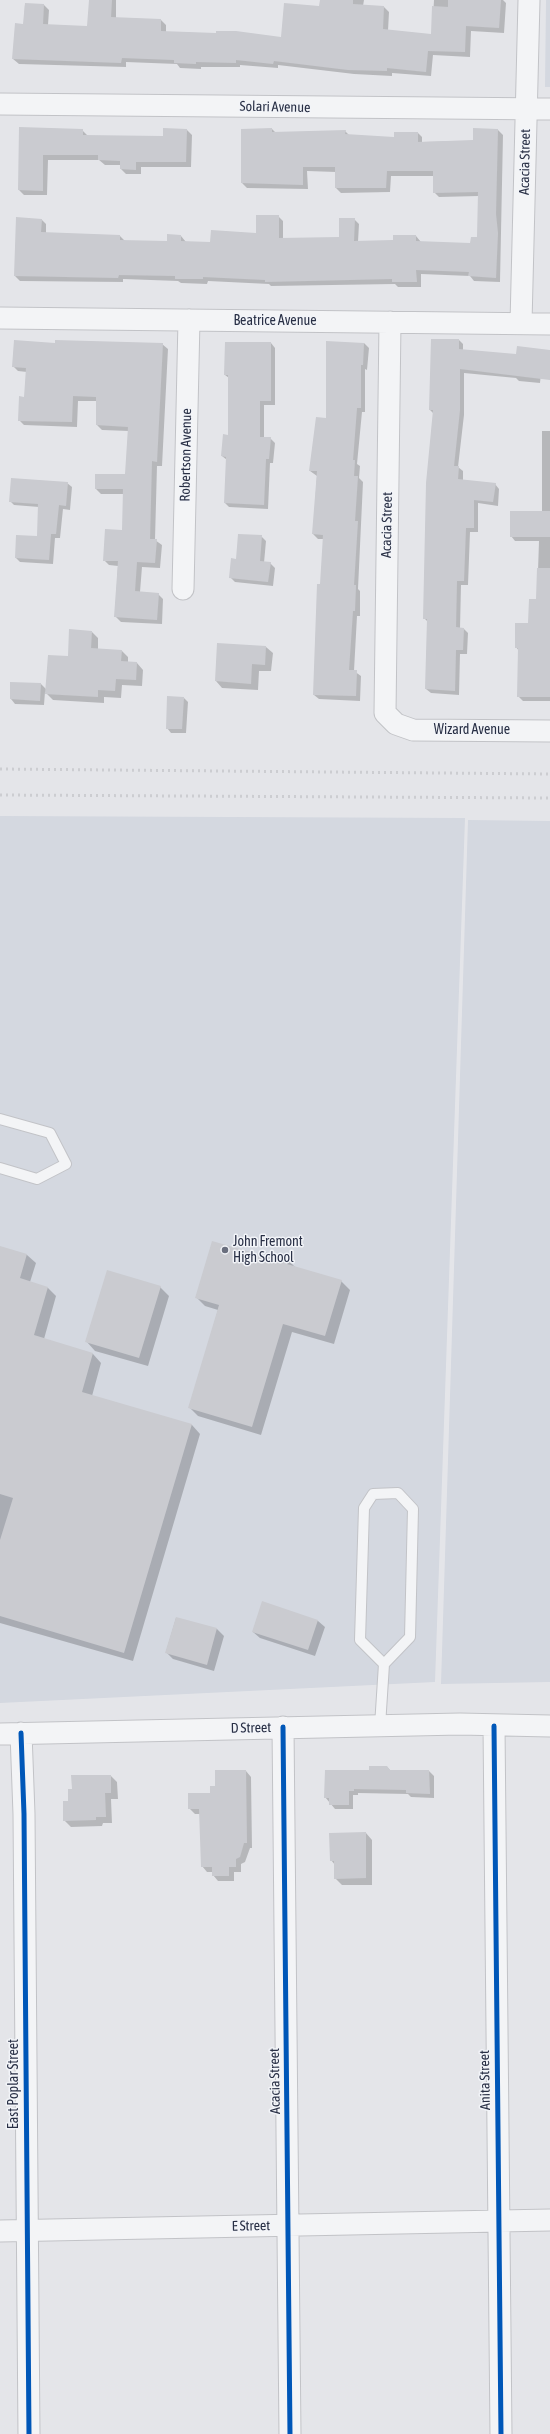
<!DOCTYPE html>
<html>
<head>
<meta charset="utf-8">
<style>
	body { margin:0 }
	canvas { display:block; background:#e4e5e9 }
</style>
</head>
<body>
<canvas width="550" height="2434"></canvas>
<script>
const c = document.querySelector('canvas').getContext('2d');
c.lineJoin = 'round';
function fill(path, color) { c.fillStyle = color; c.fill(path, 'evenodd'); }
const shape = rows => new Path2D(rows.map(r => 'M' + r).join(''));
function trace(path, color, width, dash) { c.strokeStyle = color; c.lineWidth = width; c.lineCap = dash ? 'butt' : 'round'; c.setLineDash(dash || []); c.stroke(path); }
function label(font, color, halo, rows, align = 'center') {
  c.font = font + ' "Asap Condensed",sans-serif'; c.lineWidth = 3; c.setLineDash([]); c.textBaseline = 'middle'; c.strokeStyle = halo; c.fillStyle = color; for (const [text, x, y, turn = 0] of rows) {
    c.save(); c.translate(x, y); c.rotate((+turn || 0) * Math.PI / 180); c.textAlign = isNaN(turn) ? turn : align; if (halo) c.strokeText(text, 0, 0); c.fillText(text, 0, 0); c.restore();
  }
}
fill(shape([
	[546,0,550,0,550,87,545,87],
	[0,816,465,818,435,1682,0,1703],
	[468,820,550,821,550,1682,441,1684]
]), '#d4d8e0');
fill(shape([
	[90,0,116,0,116,18,161,20,166,25,166,32,282,38,320,7,321,0,364,0,363,6,384,7,389,12,388,31,432,35,434,0,503,0,506,3,504,33,471,31,470,57,433,55,431,76,392,73,392,76,354,74,278,65,278,68,240,65,240,67,201,67,201,69,180,68,177,64,126,62,126,67,19,64,13,59,24,25,25,4,44,5,49,10,48,25,88,27],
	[20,128,82,130,88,136,164,137,164,129,187,130,192,135,191,167,141,167,141,174,126,174,121,169,121,165,105,165,99,160,48,160,47,195,24,195,19,190],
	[272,129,276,133,345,131,349,135,395,138,418,133,422,137,422,142,474,141,498,130,503,135,500,282,474,281,470,276,421,274,421,287,398,287,395,284,271,286,269,284,208,281,207,284,181,283,178,281,123,279,123,282,20,281,15,276,17,218,42,220,46,224,46,233,120,236,125,241,168,242,181,236,186,242,211,243,257,234,278,216,283,221,283,239,340,238,354,219,359,224,358,242,394,241,394,236,416,236,421,242,471,244,478,238,479,196,439,197,434,192,434,176,391,176,390,192,341,193,336,188,336,172,307,171,308,189,247,188,242,183,242,130],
	[432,340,459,340,463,344,463,350,517,356,543,354,540,383,519,381,516,378,464,373,464,415,458,467,463,471,463,481,495,484,499,489,498,506,478,503,478,532,470,532,468,585,461,585,460,629,464,629,468,633,467,654,460,654,459,695,431,693,426,689,428,622,424,618,434,414,430,410],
	[271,343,275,348,275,405,264,405,264,438,270,438,275,443,273,463,270,463,268,509,229,507,225,503,227,460,222,456,229,436,229,378,225,375],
	[364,343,369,348,367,370,365,369,365,412,362,412,357,464,360,466,359,478,363,482,358,589,360,591,360,616,357,616,354,671,361,676,360,701,319,699,314,695,324,539,318,539,313,534,317,476,310,471,327,419],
	[56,344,162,344,168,349,162,466,157,466,155,540,162,545,160,568,142,567,140,592,158,594,163,599,162,624,121,622,115,616,118,566,109,565,104,560,123,531,124,494,101,494,96,489,126,475,129,431,102,430,97,425,97,401,78,401,77,427,24,425,19,420,25,398,27,372,18,371,13,366],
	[550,426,550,701,523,701,518,696,519,651,516,647,528,624,537,600,539,541,515,541,511,536,542,512,542,431,550,431],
	[67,483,72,487,70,510,63,509,60,538,55,538,53,564,20,562,16,558,38,537,39,507,14,505,10,501],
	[261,536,266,541,264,563,270,563,275,568,273,586,235,582,230,577,237,560],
	[92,632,98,638,98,649,122,651,128,657,128,663,137,663,143,670,142,686,122,685,121,698,104,697,104,703,53,700,45,692,44,705,15,704,11,699,41,684,47,690,69,658],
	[266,647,273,653,271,671,259,671,258,690,222,688,216,681],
	[184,698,188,702,186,733,171,733,167,728],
	[0,1247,27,1255,36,1263,30,1282,48,1288,56,1296,44,1339,93,1354,101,1363,92,1396,192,1425,200,1434,133,1661,0,1623],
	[265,1258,288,1260,296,1268,341,1281,350,1290,334,1344,292,1332,261,1435,198,1416,190,1408,218,1310,205,1306,197,1298],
	[160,1287,169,1296,148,1366,95,1351,87,1342],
	[263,1603,318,1621,325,1627,315,1656,260,1638,253,1632],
	[176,1618,217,1629,224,1636,214,1671,173,1659,166,1652],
	[387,1767,391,1771,429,1771,434,1776,434,1798,411,1797,408,1794,358,1793,358,1795,353,1795,353,1809,335,1809,325,1797,370,1771],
	[246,1771,251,1777,252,1848,250,1848,245,1862,241,1864,241,1872,234,1872,234,1881,218,1881,213,1875,213,1872,207,1872,202,1866,200,1814,195,1814,189,1808,211,1794,216,1787],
	[111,1776,117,1782,118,1799,111,1799,112,1823,103,1823,102,1826,71,1827,64,1820,69,1802],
	[366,1833,372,1840,372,1885,342,1885,335,1878,335,1865,331,1860]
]), '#0003');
fill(shape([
	[89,0,112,0,111,17,161,19,161,31,216,33,216,31,236,31,281,37,284,3,319,6,320,0,353,0,353,4,384,6,383,29,431,34,432,6,448,7,448,0,501,0,499,28,466,26,465,52,428,51,426,72,387,68,387,71,348,70,274,61,273,64,236,60,236,63,196,62,196,64,174,63,174,60,122,58,121,63,12,59,15,23,23,24,25,3,44,4,43,24,87,26],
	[19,127,83,129,83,135,163,136,163,128,187,129,186,162,136,162,136,170,120,169,120,161,98,160,98,155,43,155,43,191,18,190],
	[272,128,272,132,346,130,345,134,394,137,394,132,418,132,418,142,473,140,473,128,498,129,496,214,498,233,496,278,468,276,469,272,416,270,417,282,392,282,392,279,265,282,265,280,203,277,203,279,175,279,175,276,119,275,118,278,14,276,16,217,42,219,41,232,120,235,120,240,167,241,167,234,181,235,181,241,210,242,211,230,256,233,256,215,279,215,279,238,339,237,339,218,355,218,354,241,393,240,393,235,416,235,416,241,470,243,471,237,477,237,478,192,433,193,433,171,387,171,386,188,335,188,335,167,303,167,303,185,241,183,241,129],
	[431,339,459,339,459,349,516,354,517,346,550,350,550,380,460,369,460,410,454,466,459,466,458,479,496,483,493,502,474,500,474,528,466,528,464,581,457,581,456,627,464,628,463,650,456,650,455,691,425,689,427,619,423,619,426,483,433,410,429,410],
	[14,340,55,343,55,340,163,343,157,462,152,461,150,539,157,539,155,563,137,562,135,591,159,593,157,620,114,617,118,561,103,561,105,529,122,530,123,489,95,489,95,474,125,474,128,427,96,425,96,397,73,396,72,422,18,421,19,396,24,397,26,368,12,367],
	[326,341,364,343,363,365,361,365,361,408,357,408,353,460,355,460,354,476,358,476,355,521,358,521,354,585,356,585,355,611,353,611,349,670,357,670,356,696,313,695,317,584,320,584,323,535,312,534,317,471,309,471,316,417,326,418],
	[225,342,271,342,271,401,260,401,260,437,271,437,269,459,266,459,264,505,224,503,226,457,221,456,223,434,228,435,228,375,224,375],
	[11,478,68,482,66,506,59,505,56,534,51,534,49,560,15,558,16,535,37,536,38,504,9,502],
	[510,511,550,511,550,537,510,537],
	[238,534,262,535,260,561,271,562,268,582,229,578,231,558,236,559],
	[537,568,550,568,550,697,517,697,518,648,515,648,515,623,528,623,529,599,536,599],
	[69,629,92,631,91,648,122,650,121,661,137,662,136,680,116,679,115,691,98,690,98,697,45,694,48,655,68,656],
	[217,643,266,646,265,665,252,664,251,684,215,681],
	[10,682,41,683,40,701,10,699],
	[167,696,184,697,182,729,166,729],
	[212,1241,265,1256,266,1252,289,1259,287,1264,342,1280,325,1336,283,1324,252,1427,188,1408,219,1305,195,1298],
	[0,1246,27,1254,20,1278,48,1287,34,1335,93,1353,82,1392,192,1424,124,1653,0,1616,0,1540,13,1498,0,1494],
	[107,1270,161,1286,139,1358,85,1342],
	[262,1601,318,1620,308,1650,252,1632],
	[176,1617,217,1628,207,1665,165,1653],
	[369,1766,387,1766,390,1770,429,1770,430,1794,406,1793,406,1790,354,1789,354,1791,349,1791,349,1805,329,1805,329,1798,324,1798,325,1770,369,1770],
	[215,1770,246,1770,247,1843,244,1843,240,1857,236,1859,236,1867,229,1867,229,1876,212,1876,212,1867,201,1867,199,1809,188,1809,188,1793,210,1793,210,1786,215,1786],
	[71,1775,111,1775,111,1793,105,1793,106,1817,96,1817,96,1820,63,1821,63,1801,68,1801,68,1789,72,1789],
	[366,1832,366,1878,334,1879,334,1861,330,1861,329,1833]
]), '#cacbd0');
const lane = shape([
	[0,1119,50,1133,66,1164,37,1179,0,1168],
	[380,1726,384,1664,410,1637,413,1509,398,1493,373,1494,364,1508,360,1640,384,1664]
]);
const street = shape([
	[0,104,550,109],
	[0,318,550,324],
	[390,322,385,713,396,724,413,730,550,731],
	[521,323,529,0],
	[183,589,189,320],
	[494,1726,501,2434],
	[283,1727,290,2434],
	[21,1733,24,1814,29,2434],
	[0,1734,460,1724,550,1726],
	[0,2231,550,2220]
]);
trace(lane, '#c2c3c7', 12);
trace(street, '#c2c3c7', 23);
trace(lane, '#f3f4f6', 10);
trace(street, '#f3f4f6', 21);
trace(shape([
	[0,769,550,774],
	[0,795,550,798]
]), '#cccdd1', 3, [2, 4]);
trace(shape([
	[494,1726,501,2434],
	[283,1727,290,2434],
	[21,1733,24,1814,29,2434]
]), '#0057b8', 5);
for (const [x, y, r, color] of [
	[225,1250,4,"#6a6f7e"]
]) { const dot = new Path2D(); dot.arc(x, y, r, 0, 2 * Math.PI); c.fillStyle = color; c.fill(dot); trace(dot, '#f2f4f8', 1.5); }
label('14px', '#282f45', '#f2f4f8', [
	["Solari Avenue",275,107,1],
	["Acacia Street",525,162,-89],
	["Beatrice Avenue",275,321],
	["Robertson Avenue",186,455,-89],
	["Acacia Street",387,525,-89],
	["Wizard Avenue",472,730],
	["D Street",251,1728,-1],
	["Anita Street",485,2080,-91],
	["Acacia Street",275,2081,-91],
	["East Poplar Street",14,2084,-90],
	["E Street",251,2226,-1]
]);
label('14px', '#282f45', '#f2f4f8', [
	["John Fremont",233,1242],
	["High School",233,1258]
], 'left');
</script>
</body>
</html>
